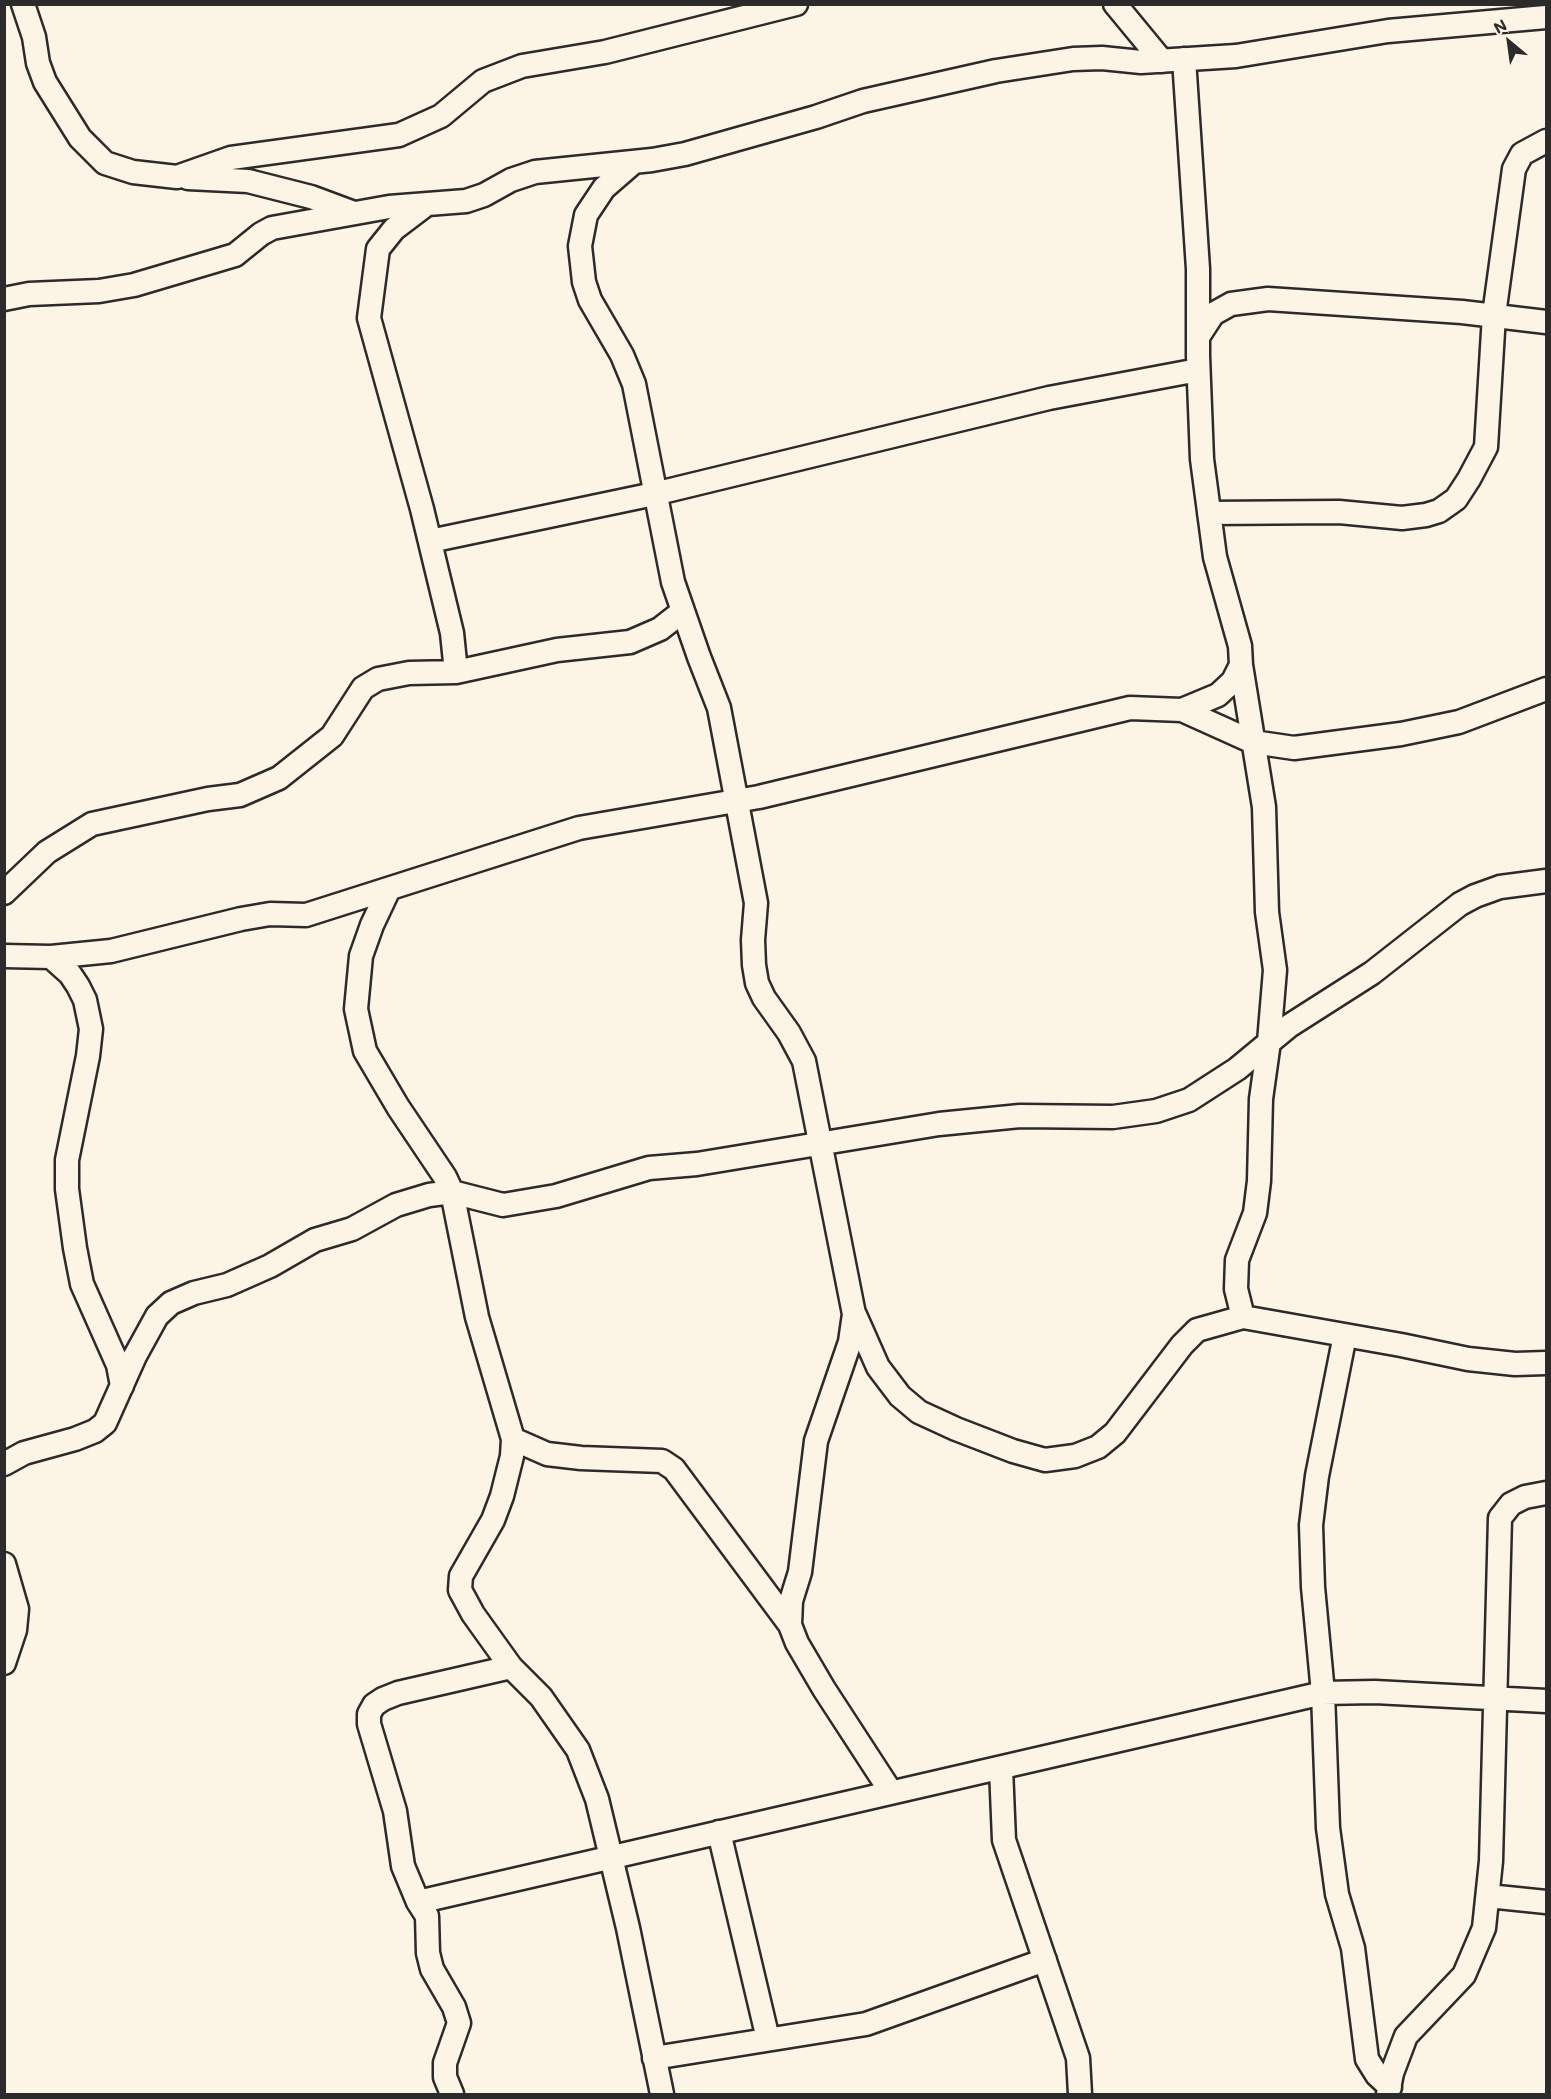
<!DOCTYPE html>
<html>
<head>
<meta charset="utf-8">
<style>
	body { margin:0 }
	#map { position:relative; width:1551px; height:2099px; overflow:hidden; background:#fcf5e5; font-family:Mali,sans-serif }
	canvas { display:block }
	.frame { position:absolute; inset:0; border:6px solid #2b2b2b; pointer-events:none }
	.north { position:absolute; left:1479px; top:12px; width:60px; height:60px; -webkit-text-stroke:4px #fcf5e5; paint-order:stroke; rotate:331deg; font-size:16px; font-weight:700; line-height:24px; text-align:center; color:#2b2b2b }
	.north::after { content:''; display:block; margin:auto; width:21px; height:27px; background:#2b2b2b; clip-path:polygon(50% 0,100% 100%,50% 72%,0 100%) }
</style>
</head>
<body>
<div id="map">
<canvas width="1551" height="2099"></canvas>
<div class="frame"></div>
<div class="north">N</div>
</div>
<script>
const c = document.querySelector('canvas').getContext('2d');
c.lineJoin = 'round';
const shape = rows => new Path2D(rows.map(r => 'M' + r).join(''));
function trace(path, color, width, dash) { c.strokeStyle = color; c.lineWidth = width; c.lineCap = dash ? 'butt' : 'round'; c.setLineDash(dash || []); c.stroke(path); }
const minor = shape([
	[23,4,34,37,38,63,45,82,80,138,105,163,133,172,177,177,231,158,399,135,441,116,483,81,522,66,605,52,796,4],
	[1115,4,1162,61],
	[634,162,604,188,586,215,580,246,584,282,590,300,622,355,634,384,673,582,699,657,719,708,756,903,753,940,754,965,757,983,764,998,789,1033,804,1061,854,1314,850,1342,816,1441,800,1572,791,1601,790,1625,797,1643,824,1689,891,1792],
	[188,178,248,181,311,197,354,213],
	[4,299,29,294,99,291,134,285,235,255,261,234,272,228,389,207,466,201,484,195,511,180,535,172,652,160,685,154,816,117,863,101,996,71,1073,59,1102,58,1141,62,1236,56,1388,31,1546,17],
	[1198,337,1213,314,1231,304,1268,299,1462,312,1546,322],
	[1209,513,1339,512,1402,518,1426,515,1439,511,1456,499,1469,479,1486,447,1494,315,1514,169,1522,154,1546,141],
	[430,541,654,494,1049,398,1198,370],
	[1241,665,1264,807,1267,912,1275,970,1269,1042,1261,1099,1259,1181,1255,1213,1237,1260,1236,1289,1243,1317],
	[456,672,557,650,630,642,660,629,683,611],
	[1182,710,1253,742,1294,748,1401,734,1459,722,1546,689],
	[389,889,372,925,361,956,356,1009,365,1051,398,1107,445,1177,452,1192,477,1317,513,1439,512,1456,502,1496,493,1520,461,1576,460,1590,473,1614,511,1667],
	[4,893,47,852,92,824,208,799,240,795,279,778,332,736,363,688,378,679,409,673,456,672,452,633,422,509,369,318,378,249,394,229,427,204],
	[4,956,51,957,111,951,241,919,270,914,306,915,579,828,759,797,1130,708,1182,710,1218,695,1233,681,1241,665,1240,646,1215,557,1202,459,1198,356,1198,269,1184,59],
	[51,957,70,974,78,986,85,1000,91,1029,88,1056,67,1160,67,1189,75,1248,82,1284,118,1365,122,1386],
	[855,1315,878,1367,900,1396,919,1412,956,1429,1013,1451,1045,1460,1075,1456,1098,1447,1115,1433,1182,1345,1197,1330,1243,1317,1401,1345,1468,1359,1515,1364,1546,1363],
	[1345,1335,1317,1476,1311,1525,1313,1587,1323,1693,1328,1828,1337,1894,1353,1948,1367,2059,1377,2075,1390,2087],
	[513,1439,547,1454,581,1458,662,1461,674,1469,790,1625],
	[4,1464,24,1453,75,1439,95,1431,105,1423,135,1356,157,1316,171,1303,194,1293,227,1285,270,1266,315,1240,352,1229,396,1205,429,1195,452,1192,503,1205,556,1196,649,1168,697,1164,939,1124,1020,1116,1113,1117,1156,1111,1189,1100,1237,1069,1289,1026,1372,973,1460,904,1475,896,1500,887,1546,881],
	[4,1564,17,1609,15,1630,4,1663],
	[1001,1768,1004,1840,1078,2058,1080,2094],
	[719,1832,768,2039],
	[1488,1896,1546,1902],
	[418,1902,1323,1693,1375,1692,1546,1701],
	[654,2058,866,2024,1045,1960],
	[452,2094,445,2077,445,2063,459,2023,454,2007,432,1969,428,1953,427,1916,418,1902,403,1866,395,1811,369,1724,369,1714,374,1705,383,1699,398,1693,511,1667,541,1697,578,1750,597,1799,628,1928,662,2094],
	[1388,2094,1392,2073,1406,2036,1464,1975,1484,1928,1491,1861,1500,1518,1511,1504,1525,1497,1546,1493]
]);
trace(minor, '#2b2b2b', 27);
trace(minor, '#fcf5e5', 22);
</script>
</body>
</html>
